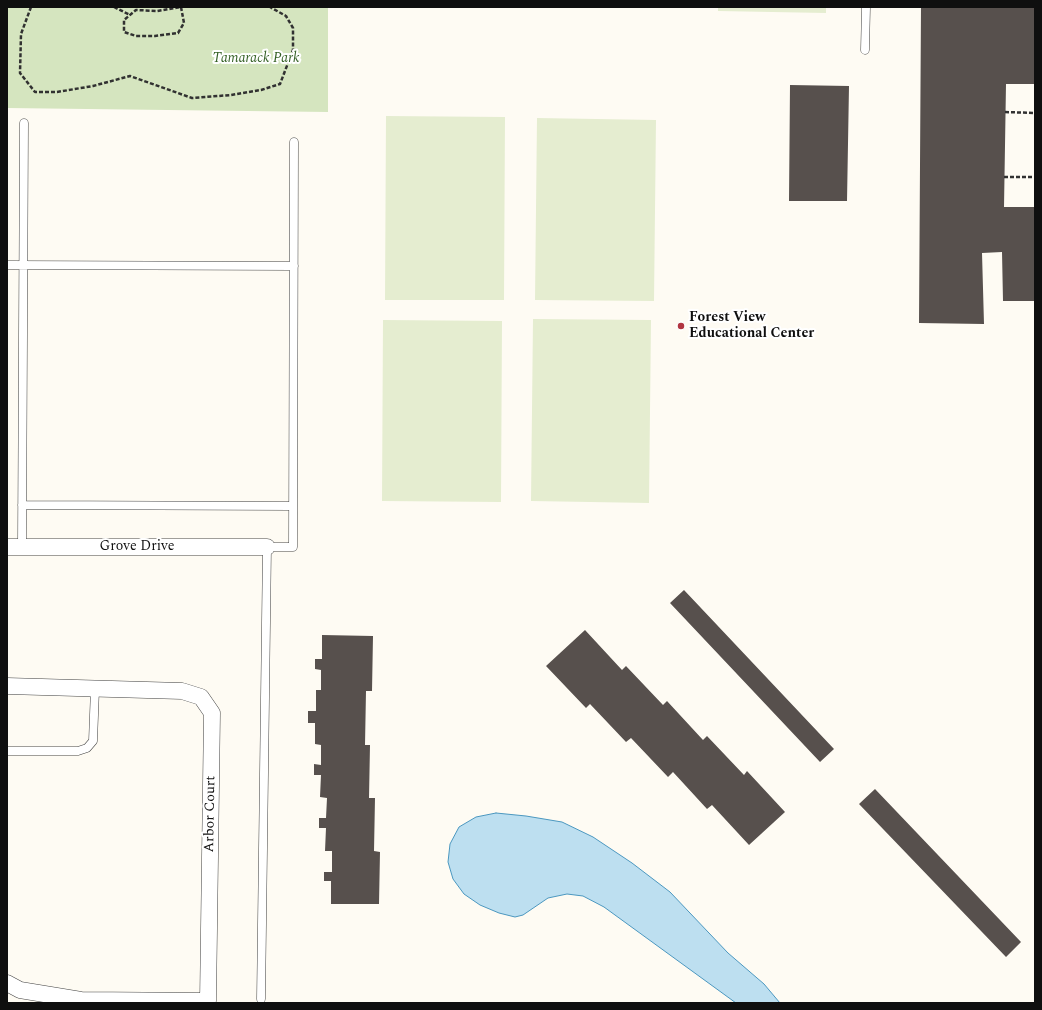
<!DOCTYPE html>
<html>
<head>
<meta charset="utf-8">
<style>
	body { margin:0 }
	#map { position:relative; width:1042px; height:1010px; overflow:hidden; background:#fefbf3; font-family:Spectral,serif }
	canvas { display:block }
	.frame { position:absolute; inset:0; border:8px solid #0f0f0f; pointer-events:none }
</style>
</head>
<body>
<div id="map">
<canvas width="1042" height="1010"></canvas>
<div class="frame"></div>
</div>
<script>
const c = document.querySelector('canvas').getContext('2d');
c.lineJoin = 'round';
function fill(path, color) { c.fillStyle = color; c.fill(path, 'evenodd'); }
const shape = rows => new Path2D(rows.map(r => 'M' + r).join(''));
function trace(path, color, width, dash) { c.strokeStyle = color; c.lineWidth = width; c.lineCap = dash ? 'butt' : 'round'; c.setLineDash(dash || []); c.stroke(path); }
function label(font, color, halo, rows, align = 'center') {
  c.font = font + ' Spectral,serif'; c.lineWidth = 4; c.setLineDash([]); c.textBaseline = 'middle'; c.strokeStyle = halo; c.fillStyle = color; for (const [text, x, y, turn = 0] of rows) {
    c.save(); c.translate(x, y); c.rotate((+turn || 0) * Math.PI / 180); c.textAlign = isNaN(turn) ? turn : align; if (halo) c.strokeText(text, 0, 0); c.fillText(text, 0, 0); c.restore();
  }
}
fill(shape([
	[7,7,328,7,328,112,7,108]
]), '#d5e5bf');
fill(shape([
	[718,7,826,7,826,13,718,11],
	[386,116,505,117,504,300,385,300],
	[537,118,656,120,654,301,535,300],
	[533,319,651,320,649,503,531,501],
	[383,320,502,321,501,502,382,501]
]), '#e5edd0');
const water = shape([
	[496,813,526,816,562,822,593,837,632,863,670,892,728,953,764,984,780,1003,736,1003,604,907,583,896,567,894,548,898,523,915,515,917,499,913,480,905,464,894,453,879,448,862,450,844,459,827,476,817,496,813]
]);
fill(water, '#bddff0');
trace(water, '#4b97bf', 1);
fill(shape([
	[921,7,1035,7,1035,84,1006,84,1004,207,1035,207,1035,301,1003,301,1002,252,982,253,984,324,919,323],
	[790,85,849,86,847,201,789,201],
	[684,590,834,749,820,762,670,603],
	[585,630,622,670,626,666,663,705,667,701,703,740,707,736,744,775,747,771,785,812,749,845,712,805,707,809,673,772,668,777,631,738,626,742,590,704,586,708,546,666],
	[322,635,373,636,372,691,366,691,365,745,370,745,369,798,375,798,374,851,380,852,379,904,331,904,331,881,324,881,324,872,332,872,332,851,325,851,326,828,319,828,319,818,326,818,327,798,320,797,321,775,314,775,314,764,321,765,321,745,315,744,315,723,308,723,308,711,316,711,316,690,321,690,321,670,315,669,315,659,322,659],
	[875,789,1021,942,1006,957,859,804]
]), '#57504d');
const lane = shape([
	[865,50,866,7],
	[7,265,294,266],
	[22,505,293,506],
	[22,547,24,123],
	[7,751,78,751,87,748,93,741,95,689],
	[261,999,267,547,293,547,294,142]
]);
const street = shape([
	[7,547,267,547],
	[7,686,182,691,201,697,212,713,208,1001,81,1000,20,990,7,983]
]);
trace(lane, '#424242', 9);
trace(street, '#424242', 17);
trace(shape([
	[31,7,21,34,20,73,35,92,57,92,93,86,130,76,192,98,231,95,261,90,280,84,293,50,293,28,286,16,270,7],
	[114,7,130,15],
	[181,7,184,23,178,33,155,36,136,36,124,32,124,20,136,10,157,11,181,7],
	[1005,112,1035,113],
	[1004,177,1035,177]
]), '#313131', 2.5, [4, 2]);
trace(lane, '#fff', 8);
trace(street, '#fff', 16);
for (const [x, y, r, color] of [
	[681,326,4,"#b13541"]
]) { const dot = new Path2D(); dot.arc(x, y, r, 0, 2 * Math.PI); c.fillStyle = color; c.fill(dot); trace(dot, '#fff', 1.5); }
label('italic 14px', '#356126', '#fff', [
	["Tamarack Park",256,59]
]);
label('bold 14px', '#0f0f0f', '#fff', [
	["Forest View",689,318],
	["Educational Center",689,334]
], 'left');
label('14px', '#0f0f0f', '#fff', [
	["Grove Drive",137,547],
	["Arbor Court",211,814,-89]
]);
</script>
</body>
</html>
